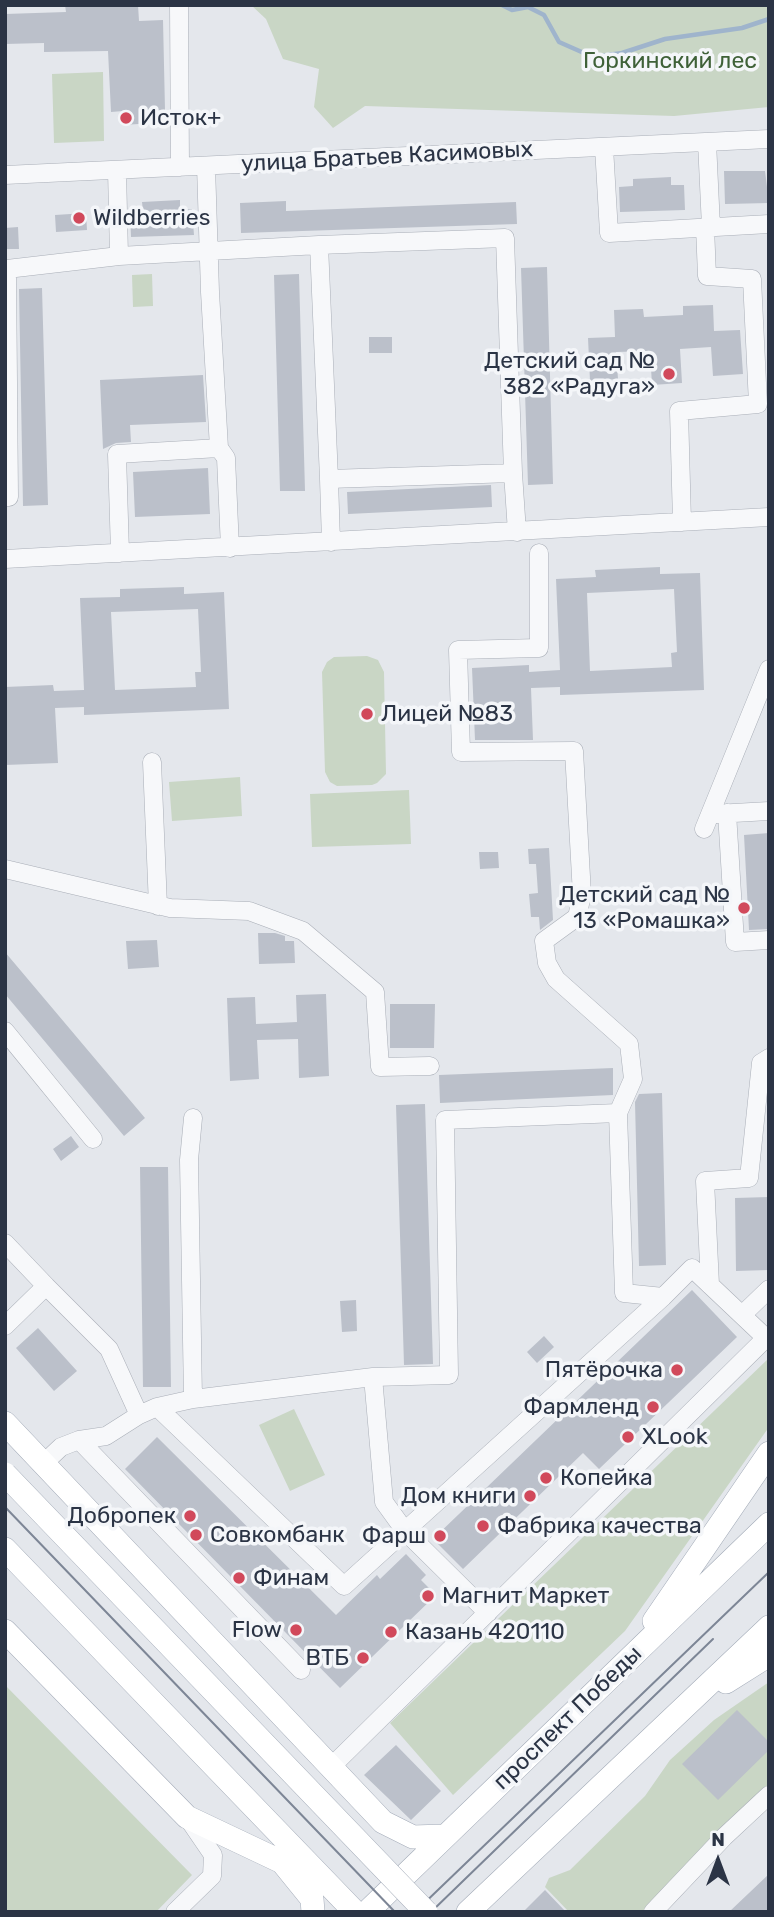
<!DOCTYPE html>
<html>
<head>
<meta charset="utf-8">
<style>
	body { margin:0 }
	#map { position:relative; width:774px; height:1917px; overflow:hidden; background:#e4e7ec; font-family:Rubik,sans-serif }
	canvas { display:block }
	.frame { position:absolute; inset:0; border:7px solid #2b3445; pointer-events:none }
	.north { position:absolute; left:683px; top:1826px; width:70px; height:70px; -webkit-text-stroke:5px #f4f6f9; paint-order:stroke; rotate:0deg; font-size:19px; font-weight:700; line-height:28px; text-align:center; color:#2b3445 }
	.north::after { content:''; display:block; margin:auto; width:24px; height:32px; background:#2b3445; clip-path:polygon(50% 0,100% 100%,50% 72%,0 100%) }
</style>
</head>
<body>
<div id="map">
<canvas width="774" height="1917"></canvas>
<div class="frame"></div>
<div class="north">N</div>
</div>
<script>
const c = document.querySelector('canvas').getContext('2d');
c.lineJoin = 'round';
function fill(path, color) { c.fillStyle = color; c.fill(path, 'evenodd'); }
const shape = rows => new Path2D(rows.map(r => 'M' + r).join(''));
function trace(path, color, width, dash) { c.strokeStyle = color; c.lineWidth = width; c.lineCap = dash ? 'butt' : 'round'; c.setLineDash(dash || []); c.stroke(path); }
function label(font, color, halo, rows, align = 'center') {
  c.font = font + ' Rubik,sans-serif'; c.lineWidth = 7; c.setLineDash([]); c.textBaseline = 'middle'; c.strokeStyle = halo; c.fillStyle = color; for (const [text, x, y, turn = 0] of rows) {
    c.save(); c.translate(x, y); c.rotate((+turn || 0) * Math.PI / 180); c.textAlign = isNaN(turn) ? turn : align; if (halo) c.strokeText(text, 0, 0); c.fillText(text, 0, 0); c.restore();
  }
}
fill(shape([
	[251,5,769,5,769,107,674,116,365,106,333,128,314,107,319,69,283,59,266,19],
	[103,72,104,141,54,143,52,74],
	[152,274,153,306,133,307,132,275],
	[367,656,378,660,384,672,386,774,377,783,372,785,337,786,330,782,325,772,322,672,327,662,334,657],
	[240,777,242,816,172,821,169,782],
	[409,790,411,844,312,847,310,794],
	[769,1358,769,1427,625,1631,453,1795,390,1723],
	[294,1409,325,1475,290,1491,259,1425],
	[769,1682,769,1790,644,1912,569,1912,545,1887,549,1878,570,1870,645,1796,670,1760,714,1720],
	[5,1685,192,1875,156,1912,5,1912]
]), '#c9d6c5');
trace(shape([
	[502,5,512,10,528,7,544,15,559,42,593,57,622,53,665,39,742,28,769,19]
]), '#9fb4cc', 4.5);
fill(shape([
	[65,5,138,5,139,21,163,20,165,110,153,111,154,123,123,125,123,111,111,112,108,51,44,52,44,43,5,44,5,14,66,12],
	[724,171,765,171,769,203,725,204],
	[671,177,671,185,684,185,685,210,620,212,619,187,633,186,633,179],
	[180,200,180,210,192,209,194,235,131,237,130,212,143,211,142,202],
	[286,201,286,211,516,202,517,224,241,233,240,203],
	[86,213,87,230,56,232,55,215],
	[18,227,19,249,5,249,5,228],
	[547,267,553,484,528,485,521,268],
	[299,274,305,491,280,491,274,275],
	[42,288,48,505,23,506,19,289],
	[713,305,714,331,740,330,743,374,713,376,711,347,680,349,682,383,652,385,650,351,616,352,618,379,590,381,588,338,615,337,614,310,643,309,644,317,683,315,683,306],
	[369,337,392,337,392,353,369,353],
	[203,375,206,422,130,425,131,442,116,443,103,449,100,380],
	[208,468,210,514,135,517,133,472],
	[491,485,492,507,348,514,347,492],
	[660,567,660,574,700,573,704,690,560,695,560,687,531,688,533,740,475,740,472,668,529,665,529,672,560,670,556,579,596,577,595,570],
	[674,589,677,652,671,653,672,667,590,671,587,593],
	[184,587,184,594,224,592,229,709,84,715,84,707,55,708,58,763,5,765,5,687,53,685,54,691,84,690,80,598,120,597,120,589],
	[198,609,201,672,195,672,196,687,115,690,111,612],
	[769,833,769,929,749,930,744,835],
	[549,848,553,920,540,930,539,917,531,917,529,894,538,893,536,864,529,864,528,849],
	[479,852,498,852,499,868,480,869],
	[258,933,275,933,285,936,285,941,294,941,295,963,259,964],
	[157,940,159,967,128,969,126,941],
	[5,952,145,1118,124,1136,5,994],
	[326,994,329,1076,299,1078,298,1039,257,1040,259,1079,230,1081,227,998,255,997,256,1024,297,1022,296,995],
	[390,1004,435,1004,434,1048,390,1048],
	[613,1068,613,1095,440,1103,439,1075],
	[662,1093,666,1265,639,1266,635,1102,639,1094],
	[425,1104,433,1364,404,1365,396,1105],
	[71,1136,79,1147,61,1161,53,1149],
	[140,1167,168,1167,171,1387,143,1387],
	[769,1197,769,1270,736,1271,735,1198],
	[692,1290,737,1337,599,1469,583,1453,463,1569,433,1539],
	[356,1300,357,1331,342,1332,340,1301],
	[38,1328,77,1371,54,1391,16,1348],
	[544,1336,554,1347,537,1363,527,1352],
	[157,1437,336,1615,377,1575,380,1579,406,1554,426,1575,421,1580,436,1595,340,1688,125,1469],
	[737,1710,769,1742,769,1750,718,1800,682,1764],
	[396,1745,441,1791,411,1820,364,1775],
	[769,1874,769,1912,729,1912],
	[545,1890,566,1912,523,1912]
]), '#bbc0ca');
const minor = shape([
	[179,5,180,167],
	[707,142,711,227],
	[604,147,609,233,769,224],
	[206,166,210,292,219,448,226,458,230,548],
	[117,170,119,256],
	[5,175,769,139],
	[5,269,7,269,9,497,5,497],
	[7,269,119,256,319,245,505,238,513,473,329,479,319,245],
	[513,473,517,532],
	[329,479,331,542],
	[682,522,679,411,758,404,752,279,707,276,705,227],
	[120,553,117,454,219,448],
	[539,553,539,648,458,650,461,752,574,751,582,895,577,917,544,941,547,963,556,979,629,1044,633,1079,618,1113],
	[5,559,769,517],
	[152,762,158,906],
	[727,813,735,942,769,940],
	[716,814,769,811],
	[704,829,769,669],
	[5,869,170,908,249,911,303,931,375,992,380,1067,430,1066],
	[5,1031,93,1139],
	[193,1118,189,1160,193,1399],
	[5,1243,46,1286,5,1326],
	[710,1285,705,1181,749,1178,761,1063,769,1058],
	[46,1286,109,1349,139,1415],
	[742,1315,769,1289],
	[157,1407,344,1586,663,1297],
	[79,1440,301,1670],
	[44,1463,61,1447,79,1440,106,1436,139,1415,157,1407,193,1399,373,1377],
	[488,1613,405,1531,384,1502,373,1377,449,1375,445,1120,618,1113,624,1293,663,1297,692,1268,766,1338],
	[331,1767,769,1335],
	[175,1912,212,1876,213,1855,187,1817],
	[653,1912,724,1837,769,1795]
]);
const major = shape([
	[5,1423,383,1822,413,1837,444,1836],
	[5,1549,355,1912],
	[654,1621,769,1453],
	[5,1631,187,1817,282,1862,312,1899,313,1912],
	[726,1682,769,1655],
	[367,1912,769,1524],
	[468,1912,769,1627]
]);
trace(minor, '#a9aeb7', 19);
trace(major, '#a3abb8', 24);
trace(minor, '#f7f8fa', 18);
trace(major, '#fff', 23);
trace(shape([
	[5,1507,395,1912],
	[415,1912,769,1572],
	[431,1912,713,1639]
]), '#7d8696', 2);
const majorBridge = shape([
	[5,1474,426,1912]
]);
trace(majorBridge, '#a3abb8', 24, []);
trace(majorBridge, '#fff', 23);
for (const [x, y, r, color] of [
	[126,118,7,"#d1495b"],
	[79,218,7,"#d1495b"],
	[669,374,7,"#d1495b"],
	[367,714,7,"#d1495b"],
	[744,908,7,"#d1495b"],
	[677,1370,7,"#d1495b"],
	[653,1407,7,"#d1495b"],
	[628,1437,7,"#d1495b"],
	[546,1478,7,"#d1495b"],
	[530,1496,7,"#d1495b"],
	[190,1516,7,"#d1495b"],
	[483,1526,7,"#d1495b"],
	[196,1535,7,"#d1495b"],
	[440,1536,7,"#d1495b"],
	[239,1578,7,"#d1495b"],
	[428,1596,7,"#d1495b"],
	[296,1630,7,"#d1495b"],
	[391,1632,7,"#d1495b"],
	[363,1658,7,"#d1495b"]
]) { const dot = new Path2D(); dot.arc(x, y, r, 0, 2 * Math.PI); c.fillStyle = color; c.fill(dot); trace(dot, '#f4f6f9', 2.5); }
label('23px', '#3f6138', '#f4f6f9', [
	["Горкинский лес",670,61]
]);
label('23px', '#2b3445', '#f4f6f9', [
	["Исток+",140,118],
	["Wildberries",93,218],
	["Детский сад №",655,361,"right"],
	["382 «Радуга»",655,387,"right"],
	["Лицей №83",381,714],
	["Детский сад №",730,895,"right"],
	["13 «Ромашка»",730,921,"right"],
	["Пятёрочка",663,1370,"right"],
	["Фармленд",639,1407,"right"],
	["XLook",642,1437],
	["Копейка",560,1478],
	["Дом книги",516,1496,"right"],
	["Добропек",176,1516,"right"],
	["Фабрика качества",497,1526],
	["Совкомбанк",210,1535],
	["Фарш",426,1536,"right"],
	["Финам",253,1578],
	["Магнит Маркет",442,1596],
	["Flow",282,1630,"right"],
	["Казань 420110",405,1632],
	["ВТБ",349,1658,"right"]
], 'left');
label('23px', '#2b3445', '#f4f6f9', [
	["улица Братьев Касимовых",387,157,-3],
	["проспект Победы",568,1718,-44]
]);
</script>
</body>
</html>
